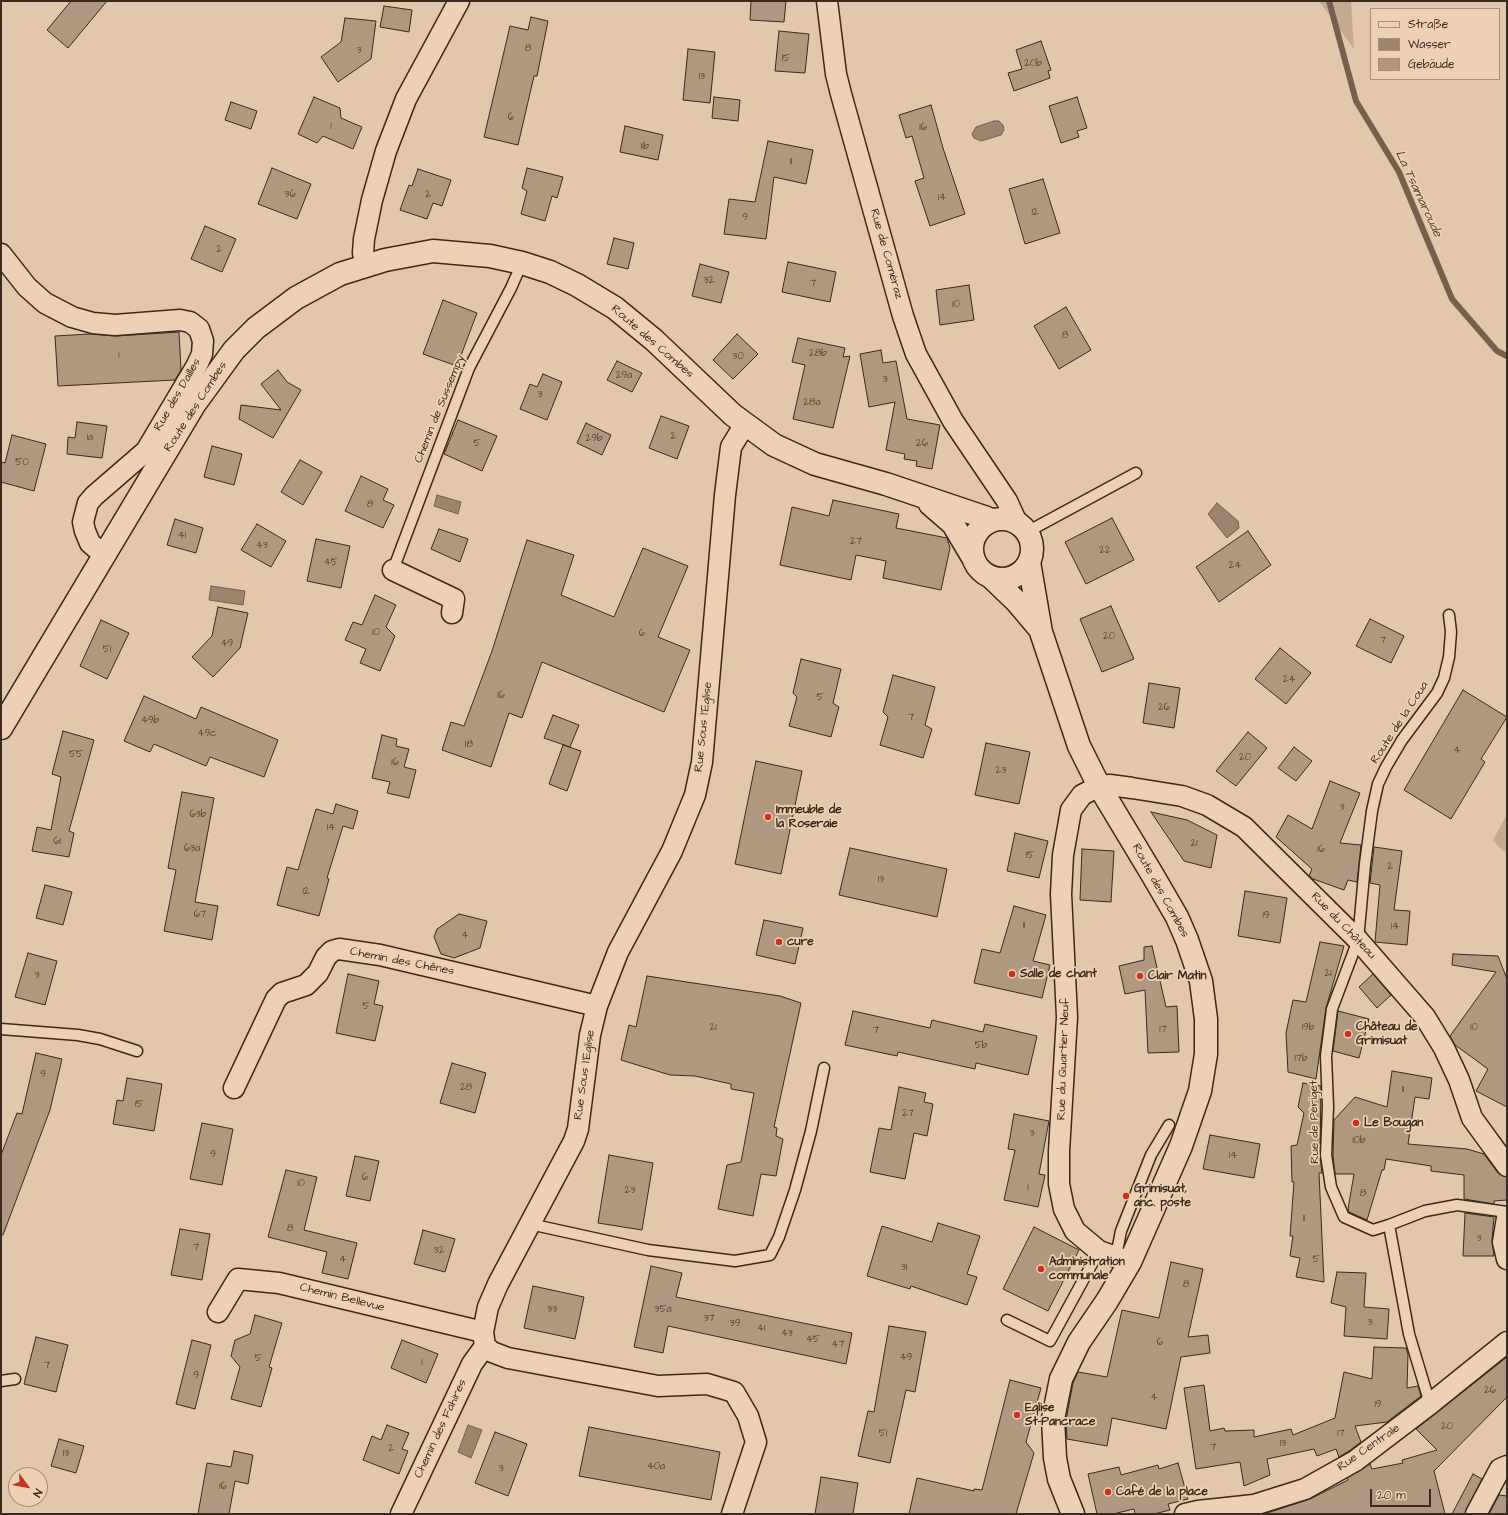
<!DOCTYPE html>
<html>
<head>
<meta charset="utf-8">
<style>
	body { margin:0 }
	#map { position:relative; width:1508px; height:1515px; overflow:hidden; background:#e3c7ab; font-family:"Architects Daughter",sans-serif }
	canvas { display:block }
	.frame { position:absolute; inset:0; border:2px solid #3b2a1e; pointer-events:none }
	.legend { position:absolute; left:1370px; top:8px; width:130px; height:72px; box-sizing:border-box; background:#eed1b4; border:1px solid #a68e78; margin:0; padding:5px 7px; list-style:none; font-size:12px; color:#3b2a1e }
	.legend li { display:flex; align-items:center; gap:8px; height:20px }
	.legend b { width:20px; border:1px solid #a68e78 }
	.north { position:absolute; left:8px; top:1467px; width:40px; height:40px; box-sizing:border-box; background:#eed1b4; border:1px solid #a68e78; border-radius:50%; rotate:122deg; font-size:11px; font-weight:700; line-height:16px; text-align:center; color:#3b2a1e }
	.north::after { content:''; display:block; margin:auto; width:14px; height:18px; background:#c8321e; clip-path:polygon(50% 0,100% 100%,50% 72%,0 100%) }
	.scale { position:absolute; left:1370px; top:1489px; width:61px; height:18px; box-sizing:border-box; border:2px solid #3b2a1e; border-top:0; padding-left:5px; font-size:12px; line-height:14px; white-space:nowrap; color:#3b2a1e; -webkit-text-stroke:3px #eed1b4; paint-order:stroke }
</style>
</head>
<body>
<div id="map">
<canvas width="1508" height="1515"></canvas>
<div class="frame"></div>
<ul class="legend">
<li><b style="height:5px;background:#eed1b4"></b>Straße</li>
<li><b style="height:11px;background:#9c846f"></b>Wasser</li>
<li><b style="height:11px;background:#af9780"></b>Gebäude</li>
</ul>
<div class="north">N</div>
<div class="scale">20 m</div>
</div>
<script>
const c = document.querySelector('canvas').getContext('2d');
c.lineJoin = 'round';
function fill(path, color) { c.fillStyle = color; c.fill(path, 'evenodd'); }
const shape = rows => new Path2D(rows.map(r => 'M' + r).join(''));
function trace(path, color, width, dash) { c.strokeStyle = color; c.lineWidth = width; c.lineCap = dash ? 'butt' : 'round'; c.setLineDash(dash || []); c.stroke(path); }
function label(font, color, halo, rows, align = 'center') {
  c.font = font + ' "Architects Daughter",sans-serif'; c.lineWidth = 3.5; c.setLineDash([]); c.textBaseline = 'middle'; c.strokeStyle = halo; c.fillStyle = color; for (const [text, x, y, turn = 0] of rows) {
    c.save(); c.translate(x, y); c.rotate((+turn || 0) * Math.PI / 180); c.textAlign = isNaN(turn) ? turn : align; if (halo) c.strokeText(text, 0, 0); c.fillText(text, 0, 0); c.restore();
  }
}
fill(shape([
	[1319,1,1351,1,1354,49],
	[1507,814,1507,852,1502,850,1493,840]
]), '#c4aa91');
const water = shape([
	[994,121,999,121,1003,125,1004,130,1001,135,981,141,974,138,972,134,976,127,994,121],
	[437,495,461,502,458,514,434,506,437,495],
	[1217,503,1238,521,1239,528,1227,538,1208,514,1217,503],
	[211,586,245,591,243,605,209,600,211,586],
	[468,1425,482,1430,471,1458,458,1452,468,1425]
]);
fill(water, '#9c846f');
trace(water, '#75604f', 1);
trace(shape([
	[1329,1,1356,101,1399,172,1452,299,1497,351,1507,356]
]), '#75604f', 6);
const building = shape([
	[71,1,107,1,68,48,47,30,71,1],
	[751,1,786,1,784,22,750,20,751,1],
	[384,6,412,10,409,32,380,27,384,6],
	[531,17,548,21,537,76,534,76,518,145,484,137,510,26,528,30,531,17],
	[345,18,376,21,371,59,338,82,321,57,341,42,345,18],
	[779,31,809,34,805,73,775,71,779,31],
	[1041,41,1051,70,1048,71,1050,78,1014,91,1008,73,1022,69,1016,50,1041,41],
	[688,49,715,52,710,103,683,100,688,49],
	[314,97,340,108,341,118,362,127,353,149,323,136,317,143,298,134,314,97],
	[714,97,740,100,738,121,712,118,714,97],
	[1077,97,1087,128,1077,131,1079,137,1061,143,1049,106,1077,97],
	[231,102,257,111,251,129,225,120,231,102],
	[931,105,943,148,965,214,930,226,915,181,924,178,912,136,906,138,899,115,931,105],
	[625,126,663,135,658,160,620,152,625,126],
	[768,141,813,150,806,184,774,177,766,239,724,234,729,199,755,202,768,141],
	[272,168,311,184,297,219,258,204,272,168],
	[527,168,563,177,557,198,552,196,545,221,521,214,527,191,522,188,527,168],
	[418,169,451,180,442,206,433,203,427,219,400,210,409,185,412,186,418,169],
	[1043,179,1060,233,1025,244,1009,189,1043,179],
	[205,226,236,239,222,272,191,259,205,226],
	[614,238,634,243,628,269,607,264,614,238],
	[788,262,836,272,830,302,782,292,788,262],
	[700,264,729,272,721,303,692,296,700,264],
	[969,285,974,320,940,325,936,290,969,285],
	[443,300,477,313,457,366,423,354,443,300],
	[1066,307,1091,350,1059,369,1034,326,1066,307],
	[179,332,181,370,175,380,58,386,55,336,90,334,116,336,179,332],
	[737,334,758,354,733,379,713,360,737,334],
	[798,338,845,348,843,357,850,356,833,428,793,419,805,365,792,362,798,338],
	[881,350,883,363,896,361,907,419,940,425,932,469,916,466,917,461,904,459,905,454,886,450,895,402,869,407,860,354,881,350],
	[617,361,642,373,632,392,607,380,617,361],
	[278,370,287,382,301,390,273,438,239,419,241,405,281,410,261,384,278,370],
	[543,374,562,382,547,420,520,409,530,384,537,387,543,374],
	[661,416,689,426,677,459,649,448,661,416],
	[458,420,497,436,482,471,444,454,458,420],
	[77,422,107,426,102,458,67,454,68,437,75,438,77,422],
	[586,423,611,435,602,455,577,443,586,423],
	[12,435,46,444,34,491,1,482,1,462,5,463,12,435],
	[212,446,242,454,234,485,204,477,212,446],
	[300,460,322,472,303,505,281,492,300,460],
	[361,476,388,489,383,500,394,505,383,528,345,511,361,476],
	[833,500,899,514,896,528,947,538,950,548,941,590,883,578,886,561,856,555,851,580,780,565,792,507,829,516,833,500],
	[1112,518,1134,560,1086,584,1065,542,1112,518],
	[175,519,203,528,196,553,167,545,175,519],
	[257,524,286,541,271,567,241,550,257,524],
	[439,529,468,539,460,562,431,549,439,529],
	[1248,531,1271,565,1219,602,1196,567,1248,531],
	[316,539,350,546,341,588,307,581,316,539],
	[527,540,574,555,561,595,614,617,643,548,688,566,658,637,690,650,664,712,542,662,522,718,509,713,491,767,442,750,451,722,464,726,492,651,527,540],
	[375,595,396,605,386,627,395,636,380,671,360,663,366,649,345,640,353,622,362,625,375,595],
	[1111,606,1134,659,1102,672,1080,619,1111,606],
	[218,607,248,613,240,648,213,677,192,657,212,636,218,607],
	[1370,619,1404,636,1391,663,1356,646,1370,619],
	[101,620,129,633,107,679,80,666,101,620],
	[1280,648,1311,673,1286,704,1255,679,1280,648],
	[801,659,841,669,833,703,839,707,831,737,789,726,797,697,793,693,801,659],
	[893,675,935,687,925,725,932,729,923,758,880,745,888,717,883,712,893,675],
	[1149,683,1180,688,1174,728,1143,723,1149,683],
	[1463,690,1507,717,1481,759,1485,762,1451,819,1404,790,1463,690],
	[144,696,196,719,201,707,278,740,264,777,210,757,206,766,154,744,150,752,124,741,144,696],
	[553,715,579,725,570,747,544,738,553,715],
	[63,731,94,740,69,831,74,833,69,857,32,851,37,827,51,830,61,777,52,774,63,731],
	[1248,732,1267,748,1236,786,1216,771,1248,732],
	[382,735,397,739,396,746,409,749,404,767,416,770,409,798,387,793,390,782,372,778,382,735],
	[986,743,1030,752,1019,804,975,795,986,743],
	[563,745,581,751,567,791,549,784,563,745],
	[1294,747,1312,761,1296,781,1278,768,1294,747],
	[756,761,802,771,781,874,735,864,756,761],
	[1330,781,1360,793,1340,843,1361,845,1357,882,1348,880,1344,890,1313,879,1309,876,1312,869,1276,837,1288,815,1312,829,1330,781],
	[182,792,214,798,195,902,218,906,212,940,164,931,176,870,168,868,182,792],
	[336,804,358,811,353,829,343,826,327,878,329,879,319,916,277,905,287,867,298,870,316,809,333,814,336,804],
	[1151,812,1187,820,1217,835,1211,868,1184,861,1151,812],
	[1015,833,1048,841,1039,878,1007,871,1015,833],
	[1374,847,1402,851,1394,910,1410,911,1407,945,1375,942,1380,885,1370,883,1374,847],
	[850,848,947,869,937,917,839,895,850,848],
	[1082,849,1114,851,1111,902,1080,900,1082,849],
	[45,885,72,892,63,925,36,918,45,885],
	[1245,891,1287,898,1280,943,1238,936,1245,891],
	[1014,906,1046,915,1033,961,1050,965,1042,998,974,983,982,949,1000,953,1014,906],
	[459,914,487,921,480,948,454,958,441,954,434,937,437,929,459,914],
	[764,920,803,928,795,964,756,955,764,920],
	[1320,942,1344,946,1326,1008,1316,1079,1288,1072,1286,1033,1293,1000,1306,1002,1320,942],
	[1152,946,1166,1007,1177,1006,1179,1052,1148,1053,1145,990,1125,994,1119,966,1144,960,1144,947,1152,946],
	[28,953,57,961,45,1005,15,997,28,953],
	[1453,954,1498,956,1507,979,1507,1107,1476,1091,1488,1069,1455,1045,1450,1036,1496,972,1452,965,1453,954],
	[348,974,379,981,374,1004,383,1006,375,1041,336,1033,348,974],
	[1373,974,1391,995,1377,1008,1359,987,1373,974],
	[647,976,780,996,801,1003,774,1127,777,1128,776,1136,783,1139,776,1176,761,1174,753,1216,718,1209,727,1165,741,1162,754,1093,731,1089,731,1084,695,1076,670,1075,621,1060,629,1025,636,1027,647,976],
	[853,1011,930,1028,932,1020,983,1032,985,1024,1037,1036,1028,1075,976,1063,975,1069,898,1052,897,1056,845,1045,853,1011],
	[1338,1011,1369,1019,1359,1058,1333,1051,1338,1011],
	[36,1053,62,1059,50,1110,3,1235,1,1235,1,1155,17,1113,22,1114,36,1053],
	[452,1063,486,1073,475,1113,440,1103,452,1063],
	[1392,1071,1432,1078,1429,1099,1415,1097,1408,1144,1467,1149,1484,1154,1498,1173,1507,1177,1507,1200,1494,1201,1494,1204,1464,1199,1464,1175,1431,1171,1431,1166,1386,1159,1384,1170,1382,1170,1367,1220,1349,1212,1348,1209,1354,1174,1335,1174,1333,1155,1334,1120,1355,1097,1387,1107,1392,1071],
	[127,1078,162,1084,154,1131,113,1124,117,1100,123,1101,127,1078],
	[1303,1083,1321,1086,1320,1155,1322,1173,1319,1173,1324,1282,1296,1277,1300,1258,1290,1256,1293,1236,1290,1236,1294,1182,1292,1182,1291,1146,1297,1145,1304,1113,1298,1107,1303,1083],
	[899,1087,926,1093,924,1102,933,1104,927,1136,914,1133,905,1179,870,1172,879,1128,891,1130,899,1087],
	[1014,1114,1049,1121,1039,1174,1045,1175,1038,1207,1004,1200,1015,1150,1008,1149,1014,1114],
	[202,1123,233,1129,222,1185,190,1179,202,1123],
	[1210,1135,1260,1144,1254,1178,1203,1169,1210,1135],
	[609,1155,653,1163,642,1230,598,1223,609,1155],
	[355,1156,379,1161,370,1201,346,1196,355,1156],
	[286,1170,317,1177,304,1230,357,1243,348,1279,322,1273,327,1252,268,1237,286,1170],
	[1465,1213,1494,1217,1492,1240,1494,1256,1463,1256,1465,1213],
	[938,1223,980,1236,967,1274,977,1277,967,1305,911,1286,910,1289,867,1276,882,1226,932,1242,938,1223],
	[1034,1227,1079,1250,1048,1311,1003,1289,1034,1227],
	[180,1229,210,1234,202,1280,171,1275,180,1229],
	[423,1230,455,1239,445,1272,414,1264,423,1230],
	[1171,1262,1203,1269,1188,1337,1208,1335,1210,1353,1181,1357,1166,1429,1112,1418,1107,1446,1067,1439,1066,1420,1073,1383,1078,1372,1107,1377,1122,1310,1159,1318,1171,1262],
	[651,1266,682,1273,676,1297,852,1333,846,1364,668,1326,663,1353,634,1347,651,1266],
	[1337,1272,1366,1273,1364,1307,1389,1309,1387,1339,1344,1336,1346,1307,1331,1303,1337,1272],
	[533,1286,584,1297,575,1339,524,1328,533,1286],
	[255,1315,282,1323,269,1367,272,1368,261,1407,231,1399,240,1367,231,1356,235,1340,250,1334,255,1315],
	[889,1326,926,1332,915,1392,906,1390,890,1463,858,1456,868,1411,874,1412,889,1326],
	[36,1337,68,1345,56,1392,24,1384,36,1337],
	[192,1340,211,1345,195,1409,176,1404,192,1340],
	[402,1340,438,1354,426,1383,391,1368,402,1340],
	[1374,1347,1406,1348,1408,1354,1407,1388,1418,1386,1421,1396,1387,1422,1355,1426,1361,1442,1349,1451,1339,1457,1336,1449,1317,1456,1314,1449,1267,1459,1270,1475,1244,1486,1240,1462,1196,1469,1184,1388,1204,1385,1210,1431,1224,1428,1225,1431,1254,1430,1254,1437,1291,1429,1293,1435,1335,1418,1344,1372,1372,1379,1374,1347],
	[1507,1357,1507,1397,1434,1471,1445,1514,1264,1514,1310,1499,1348,1480,1347,1478,1370,1464,1372,1469,1403,1463,1402,1460,1437,1450,1416,1429,1507,1357],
	[1010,1380,1041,1388,1026,1442,1034,1453,1016,1514,909,1514,917,1478,974,1491,974,1489,982,1490,1010,1380],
	[387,1425,409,1433,402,1449,408,1451,399,1474,363,1460,372,1436,381,1440,387,1425],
	[589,1427,720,1452,711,1500,579,1476,589,1427],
	[495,1432,527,1444,508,1496,475,1483,495,1432],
	[59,1439,84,1446,76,1473,51,1466,59,1439],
	[234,1451,253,1455,248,1484,235,1481,229,1514,198,1514,207,1463,231,1467,234,1451],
	[1178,1463,1188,1499,1168,1504,1170,1510,1154,1514,1135,1514,1134,1509,1113,1514,1097,1514,1088,1474,1119,1467,1121,1475,1158,1465,1159,1469,1178,1463],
	[1473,1474,1482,1479,1465,1514,1452,1514,1473,1474],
	[821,1477,858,1483,853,1514,815,1514,821,1477],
	[1499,1495,1507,1496,1507,1514,1489,1514,1499,1495]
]);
fill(building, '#af9780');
trace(building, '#3b2a1e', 1);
const service = shape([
	[1027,532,1136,473],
	[393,570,469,368,511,288,522,263],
	[1,1029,78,1035,100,1039,137,1051],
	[530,1224,648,1250,735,1261,770,1255,779,1237,795,1190,811,1131,824,1068],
	[1389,1225,1425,1211,1457,1205,1507,1212],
	[1116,1256,1121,1231,1151,1155,1169,1125],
	[1007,1320,1050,1341,1099,1251],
	[1,1381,15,1379],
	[1430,1404,1409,1334,1389,1225,1373,1230,1344,1217,1331,1187,1326,1155,1328,1107,1326,1056,1332,1009,1358,940,1365,864,1372,811,1378,784,1386,767,1402,740,1437,693,1444,678,1449,657,1451,632,1449,615]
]);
const minor = shape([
	[827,1,836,74,841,94,903,316,916,354,953,421,1007,501,1017,523],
	[1,254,27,287,45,303,72,317,93,323,115,325,180,320,190,322,199,329,203,341,202,354,197,365,146,451,94,496,88,503,83,522,85,531,90,543,104,555],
	[366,265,363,253,364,239,372,200,386,151,406,99,459,1],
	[393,570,454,599,452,613],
	[234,1088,276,999,282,993,306,985,318,973,326,957,332,951,339,949,380,955,597,1006],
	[1507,1218,1503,1242,1507,1259],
	[1130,1262,1099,1251,1075,1231,1064,1209,1059,1184,1059,1151,1067,1017,1061,894,1063,855,1071,810,1082,795,1099,786,1110,785,1132,788,1182,796,1207,805,1244,827,1358,940,1425,1017,1444,1048,1459,1080,1472,1118,1507,1166],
	[218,1312,238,1279,279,1283,483,1332],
	[401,1514,472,1364,485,1346],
	[732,1514,756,1442,748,1416,734,1392,707,1384,658,1386,508,1358,492,1352,485,1346,483,1332,488,1307,498,1284,574,1141,578,1129,590,1035,597,1006,618,952,672,851,695,795,702,762,725,495,731,447,745,424],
	[1185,1514,1198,1511,1254,1505,1305,1489,1355,1461,1430,1404,1507,1342],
	[1476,1514,1500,1469,1507,1466]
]);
const tertiary = shape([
	[930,504,953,524,972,556],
	'972 549a30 30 0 1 1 60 0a30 30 0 1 1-60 0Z',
	[1029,562,1041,632,1079,746,1099,786,1152,874,1177,917,1187,940,1201,981,1206,1019,1206,1054,1200,1091,1181,1146,1130,1262,1107,1301,1079,1342,1061,1379,1053,1419,1055,1458,1059,1479,1073,1514],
	[992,578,1016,601,1038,627],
	[1,728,194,405,234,350,256,328,296,298,340,274,385,260,433,251,490,256,522,263,550,272,577,285,615,308,654,340,733,415,774,445,815,464,886,484,987,518,989,521]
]);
trace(service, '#3b2a1e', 13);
trace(minor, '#3b2a1e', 23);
trace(tertiary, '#3b2a1e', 25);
trace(service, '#eed1b4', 10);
trace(minor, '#eed1b4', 20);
trace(tertiary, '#eed1b4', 22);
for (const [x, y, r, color] of [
	[768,817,4,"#c8321e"],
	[779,942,4,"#c8321e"],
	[1012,974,4,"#c8321e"],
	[1140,976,4,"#c8321e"],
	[1348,1034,4,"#c8321e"],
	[1356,1123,4,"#c8321e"],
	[1126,1196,4,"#c8321e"],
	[1041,1269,4,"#c8321e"],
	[1017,1415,4,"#c8321e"],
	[1108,1492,4,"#c8321e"]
]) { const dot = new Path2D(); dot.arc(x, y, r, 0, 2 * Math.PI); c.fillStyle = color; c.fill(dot); trace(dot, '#eed1b4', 1.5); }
label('10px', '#584536', null, [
	["8",528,49],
	["3",359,51],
	["15",786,59],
	["20b",1033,64],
	["13",702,77],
	["6",511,118],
	["1",331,127],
	["16",923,128],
	["11b",645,147],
	["11",791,162],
	["36",290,195],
	["2",428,195],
	["14",942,198],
	["12",1035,213],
	["9",745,218],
	["2",219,250],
	["32",709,281],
	["7",813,284],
	["10",956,305],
	["8",1065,336],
	["28b",818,354],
	["1",119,356],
	["30",738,357],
	["29a",624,376],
	["3",885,380],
	["3",540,395],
	["28a",812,403],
	["2",673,437],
	["1a",90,438],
	["29b",594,439],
	["5",477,444],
	["26",922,444],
	["50",22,463],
	["8",370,505],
	["41",182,536],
	["27",856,542],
	["43",262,546],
	["22",1105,551],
	["45",331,563],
	["24",1235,566],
	["10",376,633],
	["6",642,634],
	["20",1109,637],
	["7",1383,641],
	["49",227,644],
	["51",107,650],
	["24",1289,680],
	["16",501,696],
	["5",820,698],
	["26",1164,708],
	["7",911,718],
	["49b",150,721],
	["49c",207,734],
	["18",469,745],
	["4",1457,751],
	["55",76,755],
	["20",1245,758],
	["16",395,763],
	["23",1001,771],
	["3",1342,808],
	["63b",198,815],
	["14",331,828],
	["61",57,842],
	["21",1194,844],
	["63a",192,849],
	["16",1321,850],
	["15",1030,856],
	["2",1390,867],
	["13",881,880],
	["12",306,892],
	["67",200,915],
	["19",1266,916],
	["11",1024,926],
	["14",1395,927],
	["4",465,936],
	["21",1328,974],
	["3",37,976],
	["5",366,1007],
	["21",713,1028],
	["19b",1308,1028],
	["10",1474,1028],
	["17",1163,1030],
	["7",876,1031],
	["5b",981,1046],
	["17b",1301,1059],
	["9",43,1075],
	["28",466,1088],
	["11",1403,1090],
	["15",139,1105],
	["27",908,1114],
	["3",1032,1134],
	["10b",1359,1141],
	["9",213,1155],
	["14",1233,1156],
	["6",365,1178],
	["10",301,1184],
	["1",1028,1188],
	["23",630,1191],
	["8",1363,1194],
	["11",1304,1219],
	["8",290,1229],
	["3",1479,1239],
	["7",196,1248],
	["32",439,1251],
	["4",343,1260],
	["5",1316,1260],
	["31",904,1268],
	["8",1186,1285],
	["33",552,1310],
	["35a",663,1310],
	["37",709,1319],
	["3",1370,1323],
	["39",735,1324],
	["41",761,1329],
	["43",787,1334],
	["45",813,1340],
	["6",1160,1343],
	["47",838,1345],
	["49",906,1358],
	["5",258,1359],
	["1",422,1363],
	["7",47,1366],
	["9",196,1376],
	["26",1490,1391],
	["4",1154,1398],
	["19",1378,1405],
	["20",1447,1427],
	["51",883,1434],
	["17",1341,1434],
	["13",1283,1444],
	["7",1213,1448],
	["2",391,1449],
	["13",66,1454],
	["40a",656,1467],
	["3",501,1469],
	["16",223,1487]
]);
label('12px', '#3b2a1e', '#eed1b4', [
	["Rue de Coméraz",886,254,74],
	["Route des Combes",652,342,41],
	["Rue des Dailles",178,395,-60],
	["Route des Combes",196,407,-57],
	["Chemin de Sussempy",440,409,-68],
	["Route de la Coua",1400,723,-57],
	["Rue Sous l'Eglise",704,727,-84],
	["Route des Combes",1160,891,61],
	["Rue du Château",1343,926,46],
	["Chemin des Chênes",402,962,11],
	["Rue du Quartier Neuf",1064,1059,-88],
	["Rue Sous l'Eglise",585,1075,-82],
	["Rue de Périget",1315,1122,-91],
	["Chemin Bellevue",342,1298,14],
	["Chemin des Fahires",441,1429,-65],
	["Rue Centrale",1369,1448,-35]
]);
label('bold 12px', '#3b2a1e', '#eed1b4', [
	["Immeuble de",776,810],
	["la Roseraie",776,824],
	["cure",787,942],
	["Salle de chant",1020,974],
	["Clair Matin",1148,976],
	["Château de",1356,1027],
	["Grimisuat",1356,1041],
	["Le Bougan",1364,1123],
	["Grimisuat,",1134,1189],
	["anc. poste",1134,1203],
	["Administration",1049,1262],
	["communale",1049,1276],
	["Eglise",1025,1408],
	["St-Pancrace",1025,1422],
	["Café de la place",1116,1492]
], 'left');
label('italic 13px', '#534032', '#eed1b4', [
	["La Tsamaroude",1418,194,65]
]);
</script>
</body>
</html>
